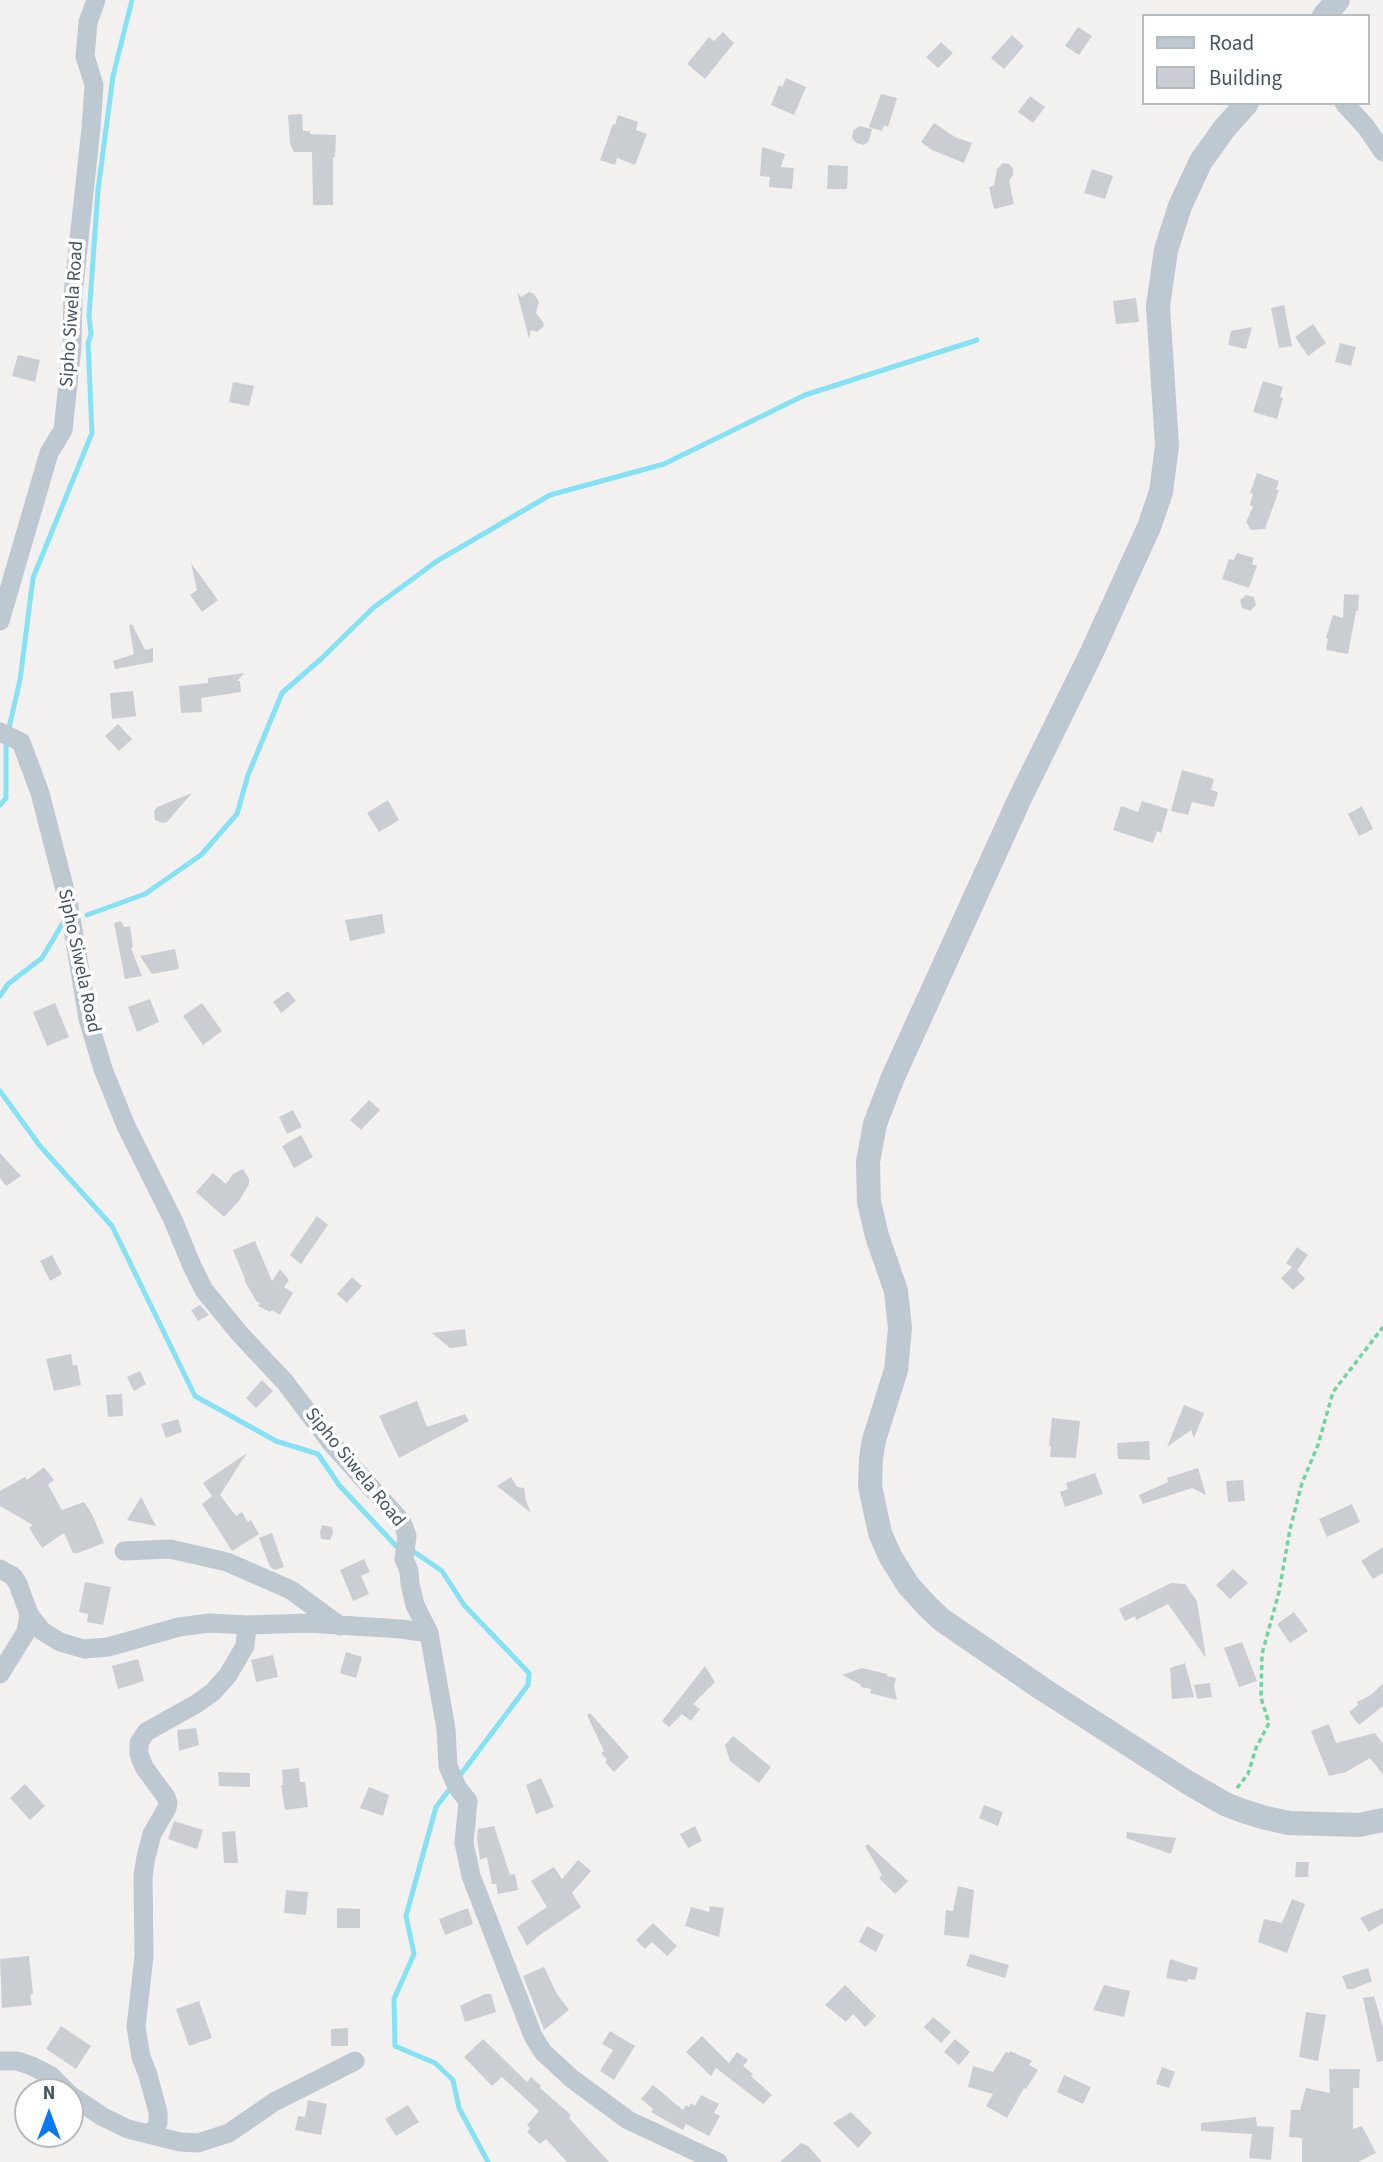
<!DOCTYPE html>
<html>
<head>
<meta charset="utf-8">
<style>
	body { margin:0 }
	#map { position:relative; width:1383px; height:2162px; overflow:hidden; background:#f3f0f0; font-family:"Source Sans 3",sans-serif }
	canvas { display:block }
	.legend { position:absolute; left:1142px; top:14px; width:228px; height:91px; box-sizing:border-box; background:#fff; border:2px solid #b5bbbf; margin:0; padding:9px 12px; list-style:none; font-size:21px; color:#465560 }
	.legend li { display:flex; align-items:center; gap:14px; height:35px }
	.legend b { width:35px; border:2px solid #b5bbbf }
	.north { position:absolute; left:14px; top:2078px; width:70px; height:70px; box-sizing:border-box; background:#fff; border:2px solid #b5bbbf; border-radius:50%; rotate:0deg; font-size:19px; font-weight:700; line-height:28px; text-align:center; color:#465560 }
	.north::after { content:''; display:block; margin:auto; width:24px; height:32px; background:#0a78f3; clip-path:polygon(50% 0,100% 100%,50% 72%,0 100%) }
</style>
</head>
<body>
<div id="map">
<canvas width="1383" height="2162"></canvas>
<ul class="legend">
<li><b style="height:9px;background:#bdc8d1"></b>Road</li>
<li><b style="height:19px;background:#caced3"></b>Building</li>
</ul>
<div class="north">N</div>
</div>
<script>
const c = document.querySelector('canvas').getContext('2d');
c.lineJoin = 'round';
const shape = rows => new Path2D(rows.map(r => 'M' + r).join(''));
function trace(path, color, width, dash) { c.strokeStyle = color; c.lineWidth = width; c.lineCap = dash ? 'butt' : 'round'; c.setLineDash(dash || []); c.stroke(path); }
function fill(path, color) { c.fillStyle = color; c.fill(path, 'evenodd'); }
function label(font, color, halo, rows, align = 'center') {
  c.font = font + ' "Source Sans 3",sans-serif'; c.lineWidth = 7; c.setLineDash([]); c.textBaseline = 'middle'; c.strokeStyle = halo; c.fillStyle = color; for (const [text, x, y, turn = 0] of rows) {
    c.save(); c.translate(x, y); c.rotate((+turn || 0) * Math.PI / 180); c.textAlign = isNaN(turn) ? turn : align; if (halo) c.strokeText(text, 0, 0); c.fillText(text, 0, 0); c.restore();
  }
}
trace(shape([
	[8,732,20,680,33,578,92,433,88,343,91,334,89,316,98,190,113,76,132,0],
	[0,805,6,798,6,741],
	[87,915,145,894,201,855,237,814,248,775,282,693,322,658,373,608,437,561,550,495,664,464,805,395,977,340],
	[0,996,8,984,42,958,64,921],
	[0,1091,40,1146,112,1226,195,1396,276,1441,318,1454,339,1485,396,1546,401,1547],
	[410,1549,442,1571,464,1605,529,1673,528,1685,458,1778],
	[452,1786,436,1807,406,1916,414,1954,394,1999,395,2046,435,2063,453,2080,459,2108,488,2162]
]), '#85e1f4', 5);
fill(shape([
	[1078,27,1092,36,1079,55,1065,46],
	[723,32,734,43,705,79,687,64,709,37,714,41],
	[1012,35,1024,46,1004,69,991,58],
	[941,42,953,53,938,68,926,57],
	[786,78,806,87,794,115,771,105,779,85,782,87],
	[881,94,897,98,888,127,884,125,882,131,869,127],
	[1030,96,1045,107,1033,123,1018,112],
	[302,114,303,131,310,131,310,134,336,135,335,157,333,157,333,205,313,205,312,152,294,152,290,144,288,115],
	[618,115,638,122,636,130,647,134,635,165,617,158,615,165,600,160,613,124,615,125],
	[934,123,955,137,972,143,964,163,932,150,921,142],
	[859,126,872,129,869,141,864,145,856,143,852,138,853,131],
	[762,147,785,154,781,167,794,168,792,189,769,187,770,177,760,176],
	[1003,163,1009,164,1013,169,1013,175,1009,181,1014,204,994,209,989,187,994,186,997,169],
	[828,165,848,166,847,189,827,189],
	[1092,169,1113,176,1105,199,1084,193],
	[517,292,521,297,529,292,534,294,539,302,536,313,543,322,544,326,537,332,531,330,529,339],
	[1136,298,1139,322,1116,324,1113,301],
	[1284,305,1292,346,1279,348,1271,308],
	[1313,324,1326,343,1308,356,1295,337],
	[1252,327,1246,349,1228,345,1231,331],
	[1340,343,1356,347,1351,366,1335,362],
	[18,355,40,360,35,382,12,376],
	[1263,381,1283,387,1280,397,1283,398,1277,419,1253,412],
	[233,382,254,386,249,406,229,402],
	[1257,473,1279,481,1276,490,1279,490,1265,529,1251,530,1246,522,1253,507,1250,505,1253,494,1250,493],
	[1237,553,1254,558,1252,564,1257,566,1249,588,1222,579,1229,559,1234,560],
	[191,563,218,600,202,612,190,595,197,590],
	[1344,594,1359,595,1358,611,1356,611,1348,654,1326,650,1328,639,1326,638,1333,615,1343,618],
	[1246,595,1254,597,1256,605,1250,611,1242,608,1240,600],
	[132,624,145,650,153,648,153,662,115,669,113,661,134,654,129,625],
	[244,673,237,681,240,681,241,692,201,698,202,712,181,713,179,686,208,683,208,678],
	[133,691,136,716,112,719,110,693],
	[118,724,132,739,119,751,105,736],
	[1182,770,1214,779,1211,790,1218,792,1214,807,1192,802,1188,815,1171,811],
	[192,793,167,822,163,823,155,820,154,811,157,807],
	[388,800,399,820,379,832,367,813],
	[1142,801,1168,809,1161,833,1157,831,1153,843,1113,830,1121,806,1138,812],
	[1362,806,1373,829,1359,836,1348,814],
	[382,914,385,933,350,941,345,920],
	[121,921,124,927,130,926,133,947,131,948,142,976,125,979,114,923],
	[175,949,179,969,152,974,140,956],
	[288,991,296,1001,281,1013,273,1002],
	[150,999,159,1022,137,1032,128,1007],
	[55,1003,69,1037,47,1046,33,1012],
	[202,1003,222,1031,203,1045,183,1016],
	[369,1100,380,1110,361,1130,350,1120],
	[293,1110,302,1127,287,1134,279,1117],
	[301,1135,313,1157,294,1168,282,1146],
	[0,1153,21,1176,6,1186,0,1178],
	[243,1169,249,1179,249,1184,239,1201,224,1217,196,1192,213,1173,226,1184,233,1174],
	[317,1216,328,1225,301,1264,290,1255],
	[255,1241,272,1281,280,1269,289,1280,284,1287,293,1293,280,1315,272,1310,270,1312,258,1306,260,1303,256,1301,244,1280,245,1279,233,1250],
	[1297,1247,1308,1255,1297,1270,1305,1279,1293,1290,1281,1278,1292,1267,1286,1263],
	[52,1255,62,1274,50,1281,40,1261],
	[352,1277,362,1286,347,1303,337,1294],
	[200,1305,209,1315,198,1321,191,1310],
	[465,1329,467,1346,450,1348,432,1333],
	[71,1354,73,1366,77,1365,81,1385,54,1391,46,1359],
	[140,1371,146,1384,134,1391,127,1377],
	[262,1380,273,1391,256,1408,246,1398],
	[122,1394,123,1416,108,1417,106,1395],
	[417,1401,427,1427,465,1414,469,1421,399,1458,379,1416],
	[1184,1405,1204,1413,1194,1438,1191,1430,1167,1447],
	[1052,1418,1080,1421,1076,1458,1050,1457,1051,1446,1049,1446],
	[178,1419,182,1432,166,1438,161,1424],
	[1149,1441,1150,1460,1118,1459,1117,1443],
	[247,1453,220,1495,236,1516,242,1512,248,1522,251,1520,259,1534,232,1551,202,1504,212,1496,203,1483],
	[44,1467,54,1480,48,1485,62,1510,84,1502,92,1514,104,1543,78,1553,73,1553,64,1533,42,1548,29,1528,33,1525,0,1506,0,1491,25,1477,27,1480],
	[1198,1468,1206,1495,1192,1488,1143,1504,1139,1495,1168,1482,1167,1478],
	[1095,1473,1103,1494,1065,1507,1060,1492,1068,1489,1066,1483],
	[511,1477,517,1487,524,1488,526,1501,531,1513,497,1486],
	[1243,1480,1245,1501,1228,1502,1226,1481],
	[141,1497,156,1526,127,1520],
	[1352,1504,1360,1522,1327,1537,1319,1519],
	[322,1525,332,1527,333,1533,330,1540,321,1539,320,1532],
	[272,1533,284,1567,275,1570,270,1567,259,1538],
	[1383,1547,1383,1573,1373,1579,1361,1561],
	[364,1559,370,1572,361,1576,369,1594,353,1601,340,1570],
	[1233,1569,1248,1583,1230,1599,1216,1585],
	[85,1582,111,1587,103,1625,87,1622,88,1614,79,1612],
	[1171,1583,1185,1584,1197,1601,1206,1658,1168,1604,1136,1620,1135,1616,1125,1621,1119,1609],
	[1294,1612,1308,1631,1290,1643,1277,1624],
	[1242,1642,1257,1681,1239,1687,1224,1648],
	[346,1652,362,1657,356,1678,340,1673],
	[273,1655,278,1677,256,1682,251,1660],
	[138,1659,144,1681,118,1689,112,1666],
	[1185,1663,1194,1697,1172,1699,1170,1668],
	[705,1666,715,1682,693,1704,700,1709,691,1721,682,1714,669,1727,662,1721],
	[862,1668,887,1674,887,1676,896,1678,894,1686,897,1700,870,1693,871,1689,861,1687,861,1685,842,1675],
	[1210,1683,1212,1697,1197,1699,1194,1685],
	[1383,1683,1383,1706,1359,1725,1349,1712,1358,1705,1357,1702,1371,1695],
	[590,1713,629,1757,614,1772,605,1762,607,1760,601,1753,604,1751,587,1715],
	[1329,1724,1336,1743,1375,1733,1383,1744,1383,1775,1370,1758,1346,1772,1329,1776,1311,1731],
	[196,1728,199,1745,179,1751,177,1730],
	[733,1736,771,1767,759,1783,730,1761,725,1745],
	[299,1768,300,1782,305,1782,308,1807,285,1810,281,1785,283,1785,282,1770],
	[218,1772,250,1773,250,1787,219,1786],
	[541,1778,554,1807,536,1814,526,1785],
	[25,1784,45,1806,30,1820,10,1798],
	[369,1787,389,1795,383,1816,360,1808],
	[984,1805,1003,1812,998,1826,979,1818],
	[174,1821,203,1830,197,1849,168,1839],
	[494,1826,510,1875,515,1874,518,1890,498,1894,496,1884,492,1884,487,1857,480,1860,477,1838,478,1829],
	[695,1826,702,1841,688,1848,680,1834],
	[235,1831,238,1863,224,1863,222,1832],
	[1127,1832,1176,1838,1171,1854,1126,1838],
	[868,1844,908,1881,895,1894,879,1878,882,1875,865,1846],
	[578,1860,591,1871,572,1893,581,1907,540,1935,527,1946,517,1927,547,1907,531,1881,554,1867,562,1879],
	[1296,1862,1309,1862,1308,1877,1295,1877],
	[958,1886,974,1890,969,1938,944,1935,946,1910,953,1911],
	[286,1890,308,1892,306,1915,284,1913],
	[1292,1899,1305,1904,1287,1953,1258,1942,1264,1919,1282,1923],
	[710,1906,724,1908,719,1937,685,1926,691,1907,709,1912],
	[337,1908,360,1909,360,1928,337,1928],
	[468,1908,473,1924,445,1935,439,1919],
	[1383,1908,1383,1923,1369,1932,1360,1918],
	[653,1923,677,1946,667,1956,652,1942,645,1949,636,1940],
	[867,1926,884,1935,876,1952,859,1942],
	[970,1954,1009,1965,1005,1978,966,1966],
	[29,1956,33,1994,30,1995,32,2005,2,2008,0,1959],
	[1170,1959,1198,1968,1195,1980,1188,1979,1187,1982,1166,1978],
	[544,1967,557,1994,569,2010,544,2030,523,1976],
	[1368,1968,1372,1981,1353,1989,1347,1989,1342,1976],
	[845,1985,876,2016,865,2027,853,2014,846,2022,825,2005],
	[1104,1985,1130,1991,1124,2017,1093,2010],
	[485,1994,491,1994,496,2012,465,2022,460,2006],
	[1374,1996,1383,2028,1383,2061,1377,2062,1363,1998],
	[199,2001,212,2038,189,2046,176,2009],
	[1306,2012,1326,2015,1318,2061,1299,2057],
	[933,2017,951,2032,941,2043,924,2027],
	[61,2026,91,2046,76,2069,46,2049],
	[348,2028,348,2046,331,2046,331,2029],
	[610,2031,635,2046,614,2080,600,2071,613,2050,602,2044],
	[702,2036,729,2063,737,2052,748,2060,743,2066,753,2074,751,2076,772,2095,763,2104,716,2068,711,2076,686,2052],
	[483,2039,527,2082,531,2077,541,2086,540,2088,571,2115,569,2118,609,2162,567,2162,546,2139,540,2144,527,2132,530,2128,527,2125,539,2111,502,2077,492,2086,464,2057],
	[955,2039,970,2052,959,2065,944,2052],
	[1010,2051,1032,2061,1029,2065,1038,2070,1026,2089,1024,2088,1007,2118,986,2106,993,2094,968,2087,973,2066,993,2072,1006,2052,1009,2053],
	[1162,2067,1175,2072,1169,2088,1156,2084],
	[1329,2069,1360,2069,1359,2088,1353,2088,1353,2129,1362,2126,1376,2153,1358,2162,1302,2162,1302,2138,1289,2137,1291,2110,1300,2110,1306,2088,1330,2093],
	[1064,2075,1091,2087,1083,2104,1057,2092],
	[653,2085,683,2110,686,2105,689,2107,691,2103,695,2106,701,2095,719,2104,714,2113,720,2116,709,2136,686,2124,683,2130,651,2112,653,2109,641,2099],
	[308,2100,327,2104,321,2135,295,2130,298,2116,305,2117],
	[408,2105,419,2122,396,2136,385,2119],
	[851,2112,872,2133,858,2148,833,2123],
	[1256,2117,1257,2126,1274,2127,1271,2160,1249,2158,1252,2134,1201,2131,1201,2123],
	[801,2143,808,2146,822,2162,780,2162]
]), '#caced3');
trace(shape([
	[1237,1788,1248,1774,1256,1748,1269,1723,1261,1698,1262,1654,1279,1592,1290,1529,1302,1483,1318,1445,1333,1392,1383,1327]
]), '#71d49f', 3.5, [5, 3.5]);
trace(shape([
	[1344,103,1366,127,1383,152],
	[0,621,49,453,63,430,72,347,73,295,91,128,94,85,85,56,88,22,96,0],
	[0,732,21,742,40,793,69,906,88,1019,103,1069,126,1126,173,1220,192,1266,204,1290,239,1333,285,1382,332,1444,402,1522,407,1536,404,1559,409,1571,410,1584,415,1605,429,1633,446,1729,448,1766,457,1787,468,1801,464,1843,471,1876,533,2036,543,2052,571,2078,628,2120,718,2162],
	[124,1551,170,1549,227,1562,291,1590,340,1626],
	[0,1569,13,1576,18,1584,29,1614,42,1631,60,1642,84,1649,108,1647,179,1627,209,1623,247,1625,308,1623,401,1629,429,1633],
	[0,1674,26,1632,29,1614],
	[0,2061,17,2061,32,2066,51,2076,67,2092],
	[70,2095,103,2117,128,2129,180,2142,198,2143,229,2133,274,2102,355,2061],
	[152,2134,158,2123,158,2112,148,2075,141,2057,136,2027,144,1956,143,1876,146,1857,152,1834,167,1808,168,1803,166,1797,144,1767,139,1754,139,1743,146,1732,196,1704,213,1692,228,1675,245,1646,247,1625]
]), '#bdc8d1', 19);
trace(shape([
	[1324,16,1338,0],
	[1247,103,1224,129,1201,161,1180,206,1166,250,1158,306,1167,446,1161,492,1149,527,1092,652,1021,796,893,1077,875,1124,868,1162,869,1202,877,1236,896,1291,900,1328,896,1370,874,1440,871,1458,870,1486,880,1533,890,1556,908,1585,928,1607,942,1620,1044,1690,1187,1782,1225,1804,1243,1811,1266,1818,1289,1823,1359,1825,1383,1820]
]), '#bdc8d1', 24);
label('19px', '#465560', '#fff', [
	["Sipho Siwela Road",73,314,-86],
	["Sipho Siwela Road",78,961,78],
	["Sipho Siwela Road",354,1468,51]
]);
</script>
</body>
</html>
